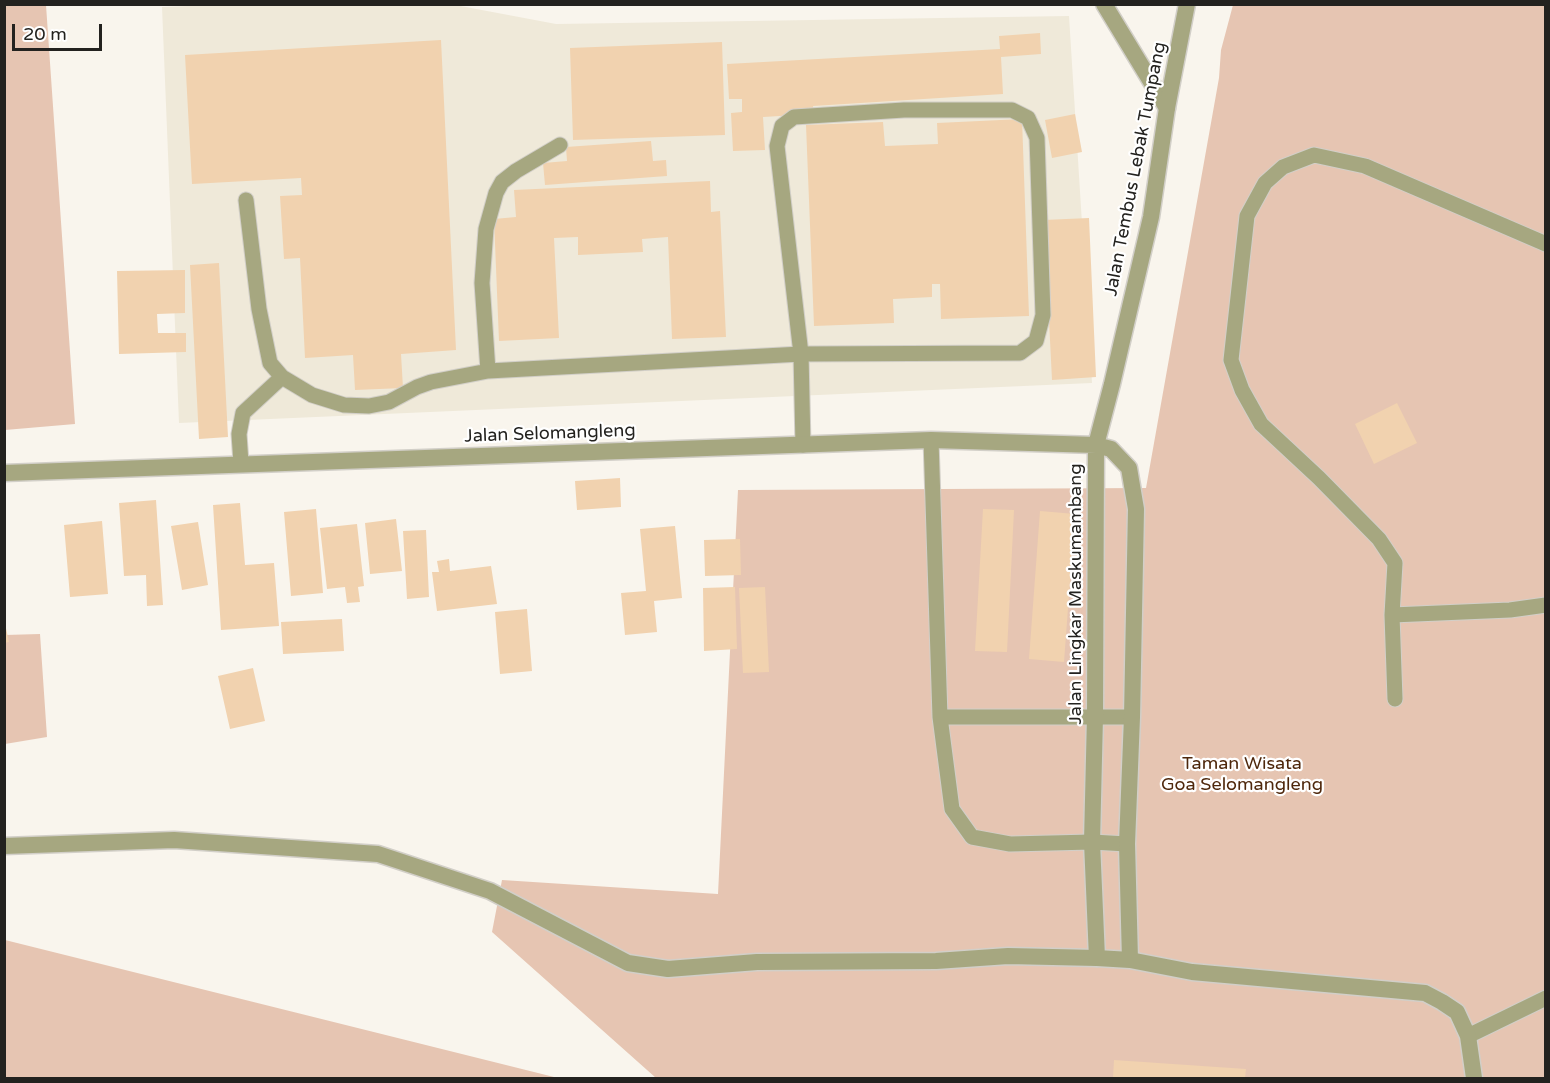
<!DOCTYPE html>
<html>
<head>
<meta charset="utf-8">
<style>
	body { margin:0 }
	#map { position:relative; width:1550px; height:1083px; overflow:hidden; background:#f9f5ed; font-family:"Varela Round",sans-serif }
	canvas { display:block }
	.frame { position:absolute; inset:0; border:6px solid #23221f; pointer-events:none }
	.scale { position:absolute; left:12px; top:24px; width:90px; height:27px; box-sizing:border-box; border:3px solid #23221f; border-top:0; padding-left:8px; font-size:18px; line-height:21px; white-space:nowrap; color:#23221f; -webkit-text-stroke:4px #fff; paint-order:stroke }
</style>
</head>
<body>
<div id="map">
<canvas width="1550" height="1083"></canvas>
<div class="frame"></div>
<div class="scale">20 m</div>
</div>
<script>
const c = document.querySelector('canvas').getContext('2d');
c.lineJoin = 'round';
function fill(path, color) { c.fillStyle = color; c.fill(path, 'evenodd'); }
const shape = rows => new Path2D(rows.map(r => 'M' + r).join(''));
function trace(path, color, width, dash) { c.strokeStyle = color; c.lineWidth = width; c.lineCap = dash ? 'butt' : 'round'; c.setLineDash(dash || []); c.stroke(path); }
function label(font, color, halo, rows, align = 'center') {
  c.font = font + ' "Varela Round",sans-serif'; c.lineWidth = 4.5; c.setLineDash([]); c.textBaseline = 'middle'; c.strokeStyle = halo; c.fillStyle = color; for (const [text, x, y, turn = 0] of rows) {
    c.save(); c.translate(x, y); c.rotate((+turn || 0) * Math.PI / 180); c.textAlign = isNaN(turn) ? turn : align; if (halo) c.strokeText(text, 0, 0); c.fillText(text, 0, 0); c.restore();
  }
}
fill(shape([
	[238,4,450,4,556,24,1069,16,1092,383,179,423,162,7]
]), '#efe9d9');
fill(shape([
	[5,4,46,5,75,424,5,430],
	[1233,5,1545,5,1545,1078,656,1078,492,932,502,880,718,894,738,490,1146,488,1219,78,1221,50],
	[40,634,47,737,5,744,5,635],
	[5,940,558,1078,5,1078]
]), '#e6c5b2');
fill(shape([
	[1040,33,1041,54,1001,57,1003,94,813,106,814,114,763,117,765,150,733,151,731,113,742,112,742,99,729,99,727,64,1000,49,999,36],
	[441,40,456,350,401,354,403,388,355,390,353,355,305,358,300,258,284,259,280,196,302,195,301,178,192,184,185,55],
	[722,42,725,135,573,140,570,48],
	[1075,114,1082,152,1052,158,1045,120],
	[1022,119,1029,316,941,319,940,284,932,284,932,297,893,299,894,323,814,326,806,125,883,122,885,146,938,144,937,123],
	[651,141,653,161,666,160,667,176,545,185,543,163,567,161,566,147],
	[710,181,711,212,720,211,726,337,672,339,668,237,642,239,643,252,578,255,578,237,554,238,559,338,499,341,494,219,516,217,514,190],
	[1089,218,1096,377,1052,380,1044,220],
	[219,263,228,437,199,439,190,265],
	[185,270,185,313,157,314,158,333,186,333,186,352,119,354,117,271],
	[1397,403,1417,443,1374,464,1355,424],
	[620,478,621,507,577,510,575,481],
	[156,500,163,605,147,606,146,575,124,576,119,503],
	[240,503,245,565,274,563,279,626,221,630,213,505],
	[316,509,323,593,291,596,284,512],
	[983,509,1014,510,1007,652,975,651],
	[1040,511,1075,514,1064,662,1029,659],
	[396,519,402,571,370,574,365,523],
	[102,521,108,594,70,597,64,525],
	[198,522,208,585,182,590,171,526],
	[357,524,364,586,358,587,360,602,347,603,345,587,327,589,320,528],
	[675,526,682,598,654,601,657,632,625,635,621,593,646,591,640,529],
	[426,530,429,597,407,599,403,531],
	[740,539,741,575,705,576,704,540],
	[449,559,450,571,491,566,497,604,437,611,432,572,439,572,437,561],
	[735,587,737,649,704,651,703,588],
	[765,587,769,672,743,673,739,588],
	[527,609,532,671,500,674,495,612],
	[4,619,9,642,4,643],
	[342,619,344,651,283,654,281,622],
	[253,668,265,721,230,729,218,676],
	[1114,1060,1246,1069,1245,1078,1113,1078]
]), '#f1d2af');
const service = shape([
	[904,110,1012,110,1028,118,1037,138,1043,315,1036,341,1020,353,801,354,777,146,782,126,794,117,904,110],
	[246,200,259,309,270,363,282,377,312,395,344,405,369,406,389,402,417,387,431,382,488,371,801,354,803,445],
	[488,371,482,283,486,229,496,193,502,182,516,171,560,145],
	[931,440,940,717,952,809,972,837,1010,844,1092,842,1127,844],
	[241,463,239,434,243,413,282,377],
	[1392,615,1510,610,1546,605],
	[1395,699,1392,615,1395,563,1379,539,1319,478,1261,424,1242,390,1231,360,1247,216,1265,183,1283,167,1314,155,1365,166,1546,244],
	[940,717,1132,717],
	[1468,1036,1546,998]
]);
const minor = shape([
	[1104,4,1167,108],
	[4,846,174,840,378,854,490,891,628,963,668,969,757,962,936,961,1008,956,1097,958]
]);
const tertiary = shape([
	[1187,4,1167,108,1151,217,1112,384,1096,445,1095,716,1092,842,1097,958,1130,960,1192,972,1425,993,1442,1002,1457,1012,1468,1036,1474,1078],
	[4,473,931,440,1096,445,1111,449,1129,468,1136,509,1132,717,1127,844,1130,960]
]);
trace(service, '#d2cfc8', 17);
trace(minor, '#d2cfc8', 19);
trace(tertiary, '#d2cfc8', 19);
trace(service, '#a6a780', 15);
trace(minor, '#a6a780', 16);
trace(tertiary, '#a6a780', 16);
label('18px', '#23221f', '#fff', [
	["Jalan Tembus Lebak Tumpang",1136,169,-79],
	["Jalan Selomangleng",550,434,-2],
	["Jalan Lingkar Maskumambang",1076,594,-90]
]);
label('18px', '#4e270b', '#fff', [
	["Taman Wisata",1242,764],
	["Goa Selomangleng",1242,785]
]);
</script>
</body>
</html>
